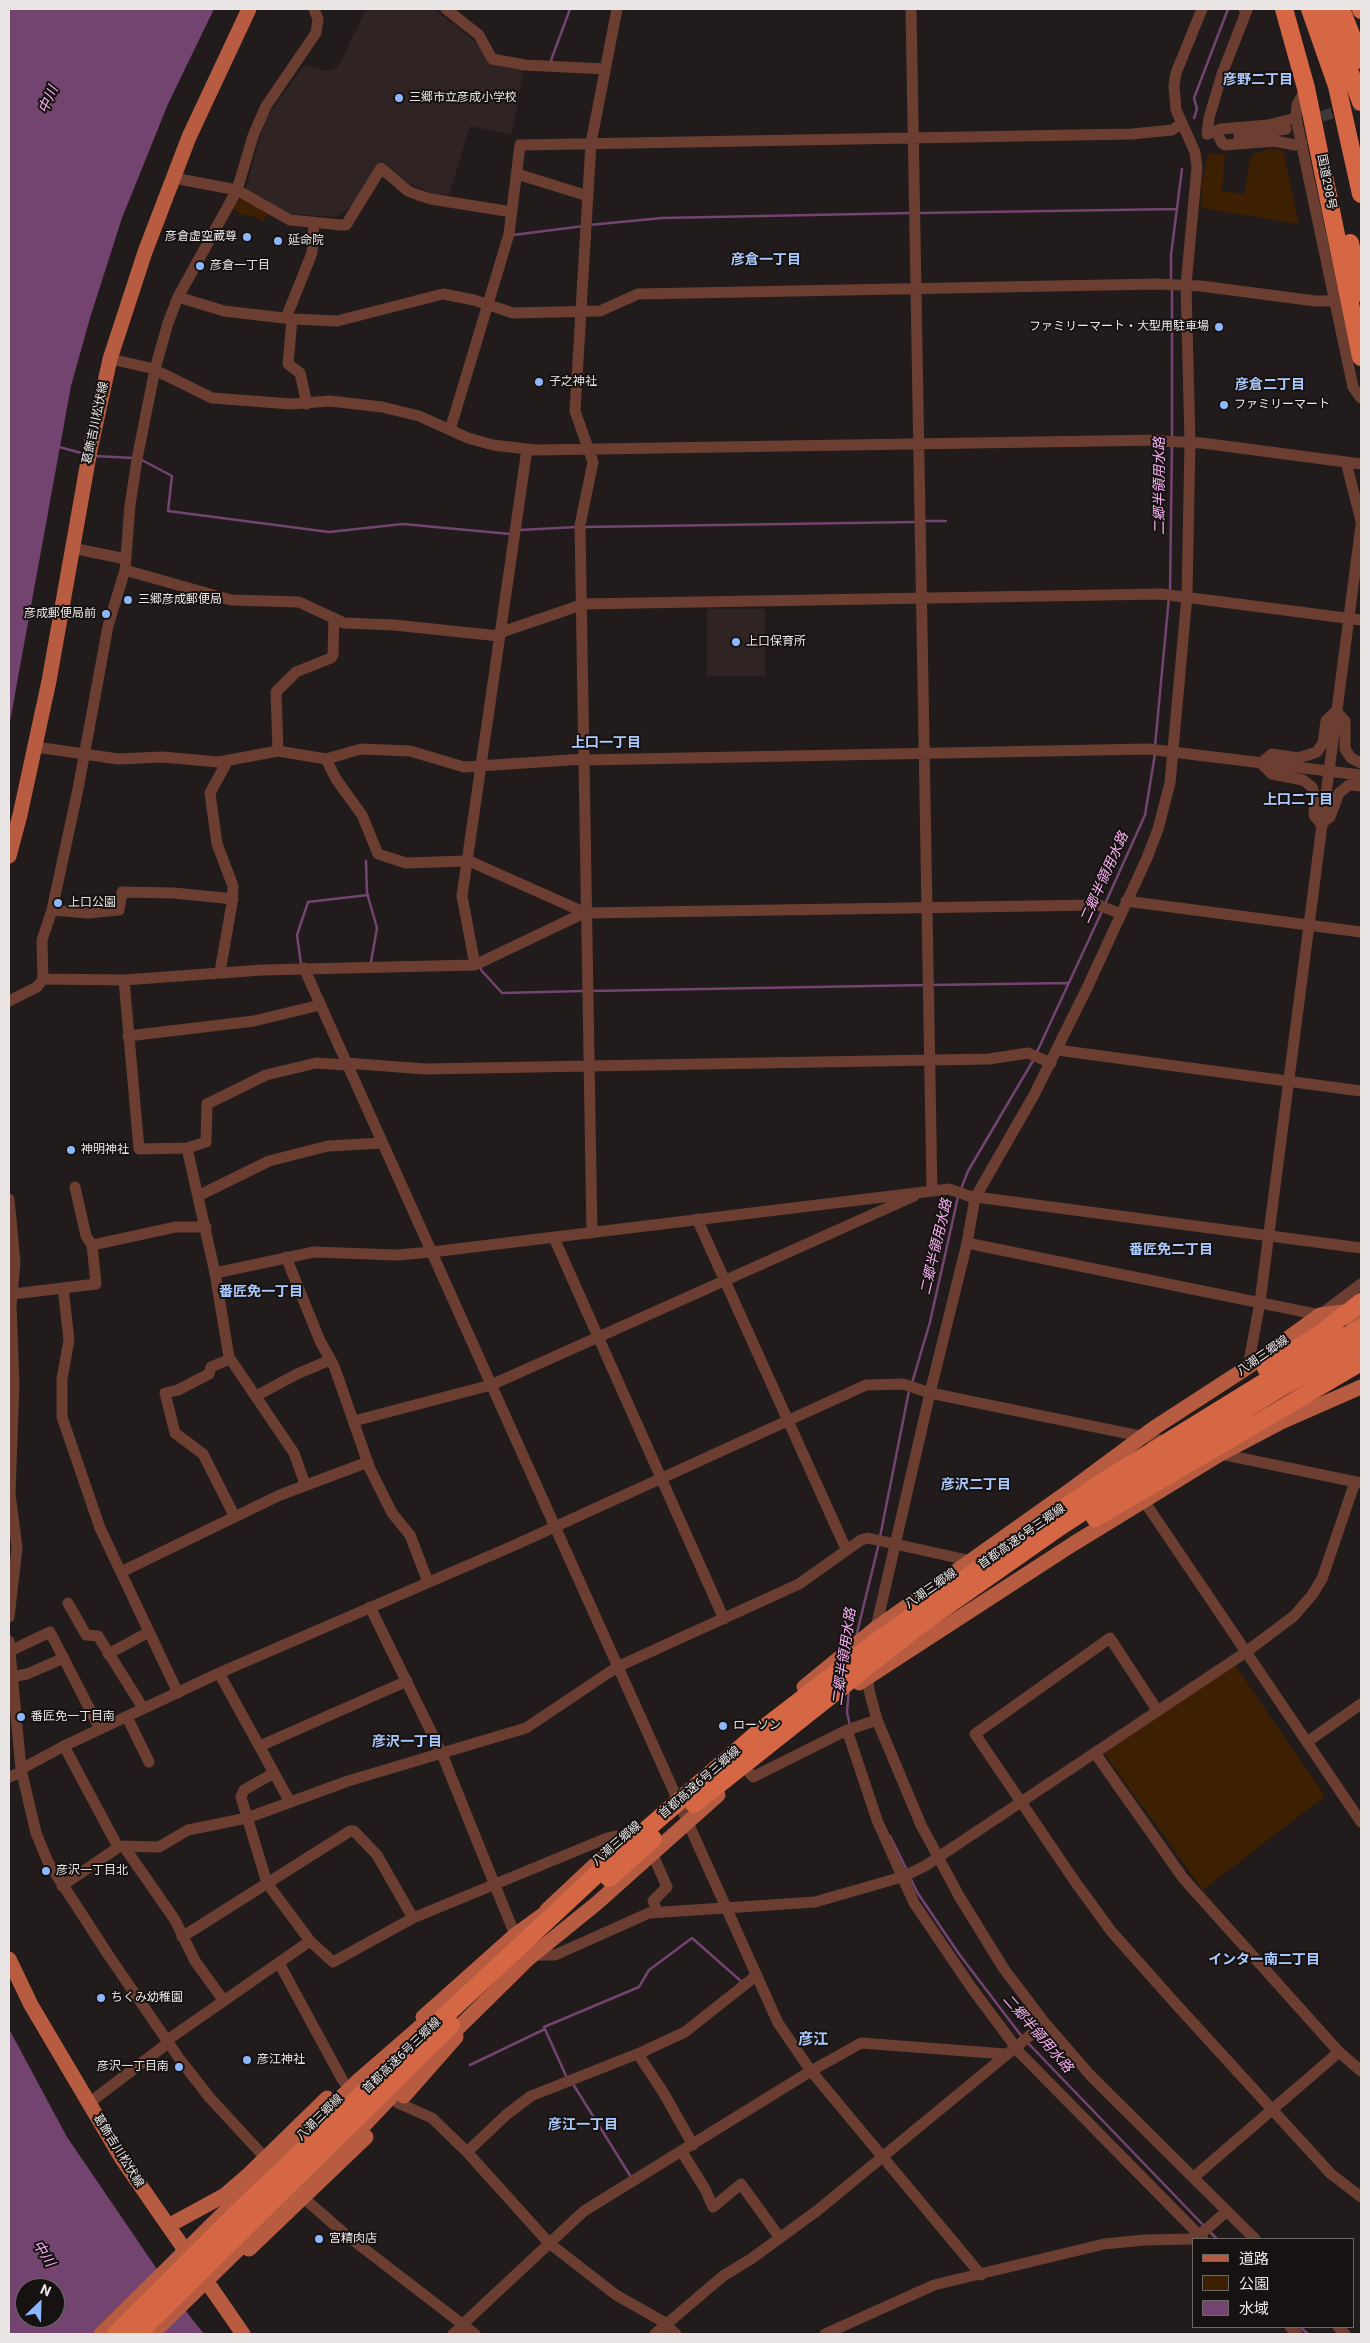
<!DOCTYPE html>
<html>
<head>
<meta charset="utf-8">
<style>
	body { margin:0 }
	#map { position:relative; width:1370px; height:2343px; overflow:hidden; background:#211b1b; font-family:Roboto,"Noto Sans JP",sans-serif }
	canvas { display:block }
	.frame { position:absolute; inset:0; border:10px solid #eae6e6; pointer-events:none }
	.legend { position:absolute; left:1192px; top:2238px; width:162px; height:90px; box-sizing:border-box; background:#171212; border:1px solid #6b6767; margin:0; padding:6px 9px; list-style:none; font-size:15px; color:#eae6e6 }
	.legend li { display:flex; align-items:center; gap:10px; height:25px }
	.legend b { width:25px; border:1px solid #6b6767 }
	.north { position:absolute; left:15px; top:2278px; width:50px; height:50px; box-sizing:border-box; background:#171212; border:1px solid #6b6767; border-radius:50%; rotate:24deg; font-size:14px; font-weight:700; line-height:20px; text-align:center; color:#eae6e6 }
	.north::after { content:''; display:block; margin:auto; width:18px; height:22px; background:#8eb8fd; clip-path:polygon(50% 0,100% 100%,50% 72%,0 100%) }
</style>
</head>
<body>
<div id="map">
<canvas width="1370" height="2343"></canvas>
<div class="frame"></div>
<ul class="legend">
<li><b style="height:6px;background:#b75c40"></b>道路</li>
<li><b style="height:14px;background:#3d1f01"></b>公園</li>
<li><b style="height:14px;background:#72446f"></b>水域</li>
</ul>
<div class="north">N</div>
</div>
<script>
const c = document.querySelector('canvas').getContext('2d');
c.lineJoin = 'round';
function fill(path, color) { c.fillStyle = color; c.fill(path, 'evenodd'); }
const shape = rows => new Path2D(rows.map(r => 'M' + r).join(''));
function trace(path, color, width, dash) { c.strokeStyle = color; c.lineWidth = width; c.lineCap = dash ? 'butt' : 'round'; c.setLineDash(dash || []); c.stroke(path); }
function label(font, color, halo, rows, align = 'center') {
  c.font = font + ' Roboto,"Noto Sans JP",sans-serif'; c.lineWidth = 4; c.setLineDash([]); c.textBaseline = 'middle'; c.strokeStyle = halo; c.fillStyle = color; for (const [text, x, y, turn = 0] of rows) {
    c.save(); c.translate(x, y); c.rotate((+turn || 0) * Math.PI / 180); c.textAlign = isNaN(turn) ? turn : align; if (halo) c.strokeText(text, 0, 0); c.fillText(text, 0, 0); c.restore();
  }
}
fill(shape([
	[366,9,434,9,480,45,490,64,523,71,512,135,470,126,449,195,433,194,409,183,381,161,355,204,336,217,290,214,246,189,259,139,268,115,304,65,326,71,338,67],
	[707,609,765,609,765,676,707,676]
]), '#2f2324');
fill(shape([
	[1269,149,1283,150,1299,224,1201,208,1202,182,1208,153,1225,154,1222,191,1244,194,1251,155],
	[240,198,269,212,263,222,248,214,243,216,233,209],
	[1235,1665,1325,1796,1203,1890,1104,1753]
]), '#3d1f01');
fill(shape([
	[9,9,214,9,168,104,122,218,90,318,71,386,9,727],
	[9,2029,67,2137,182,2306,204,2334,9,2334],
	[25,2288,55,2288,55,2318,25,2318]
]), '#72446f');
trace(shape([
	[550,63,570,9],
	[1194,118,1197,109,1194,98,1228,9],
	[919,213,1177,209],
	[589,225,662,218,911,213],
	[513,235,584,226],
	[1171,282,1171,255,1182,169],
	[1172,287,1172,439],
	[59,447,85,454],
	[95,456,134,458],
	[140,459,172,476,168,511,329,532,403,524,510,534],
	[925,521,946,521],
	[585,527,917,522],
	[520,530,577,527],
	[1170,592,1172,445],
	[1155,746,1169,597],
	[366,861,367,893,377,928,371,962],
	[1105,904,1145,815,1155,754],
	[301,964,297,935,308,902,368,895],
	[480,965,481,970,502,993,583,991],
	[931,985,1068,983],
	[591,991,926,985],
	[1036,1054,1103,909],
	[961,1189,968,1171,1034,1059],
	[912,1383,930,1322,958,1197],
	[880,1537,909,1391],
	[856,1637,879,1543],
	[849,1689,847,1712,850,1726],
	[890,1836,907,1870],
	[910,1877,917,1892,959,1954,1023,2038],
	[1027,2042,1205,2227],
	[470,2065,545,2029],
	[567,2078,544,2027,639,1987,649,1970,692,1938,742,1982],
	[573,2084,631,2177],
	[1209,2231,1217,2239],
	[1300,2327,1308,2334]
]), '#72446f', 2.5);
trace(shape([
	[1306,122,1361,103]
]), '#3f3939', 11, [11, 5.5]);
trace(shape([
	[446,9,479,35,492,59,525,65,605,69],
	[911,9,932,1191],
	[1244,9,1247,10,1222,74,1209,118,1207,134,1221,129,1268,125,1296,118],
	[1306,88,1297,105,1296,118,1353,387,1361,398],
	[1218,135,1222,143,1225,145,1275,141,1295,145,1302,143],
	[1239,136,1286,129],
	[591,143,575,411,593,462,580,525,592,1233],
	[591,143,617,9],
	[517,174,588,196],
	[174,178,237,190,290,220,341,225,346,225,381,168,408,191,418,195,431,199,512,212],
	[178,297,224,311,292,319,337,321,443,294,474,300,513,313,600,311,638,294,1157,284,1201,286,1315,301,1334,301],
	[286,318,312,253,314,222],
	[292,319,288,364,300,373,307,404],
	[110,359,155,369],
	[155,370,212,398,291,404,330,401,382,407,419,416,468,438,493,445,535,450,1161,440],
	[450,430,509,234,520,145,1132,134,1172,130,1181,124],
	[1161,441,1202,443,1361,464],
	[1346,462,1361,521],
	[72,548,126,559],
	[125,570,231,600,299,602,344,623,394,625,499,636],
	[581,604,1161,594,1361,620],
	[499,633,581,605],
	[36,747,118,759,162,757,219,762,278,751,326,759,361,749,410,751,464,767,479,766],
	[278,751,276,692,296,672,331,658,333,655,334,618],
	[326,759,336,779,362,815,378,854,406,863,466,861],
	[584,760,1148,749,1361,775],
	[1361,763,1351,758,1345,749,1345,721,1336,711,1326,721,1323,743,1317,752,1298,758,1272,754,1261,763,1272,774,1303,780,1312,787,1315,796,1314,815,1321,824,1330,817,1339,793,1349,785,1361,786],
	[479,766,584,759],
	[467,860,588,914],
	[1126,901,1361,932],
	[1096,904,1121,914],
	[52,910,88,913,119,910,122,892,174,893,233,899],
	[587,913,1095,905],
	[475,965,462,896,527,449],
	[304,968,778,2023,811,2071,981,2275],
	[220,972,232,903,233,886,217,844,210,793,228,760],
	[43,979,124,980,262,970,475,965,584,913],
	[124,980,139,1149,187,1148,206,1142,207,1104,266,1075,316,1063,347,1065],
	[9,1001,37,987,43,979,42,940,52,910,78,789,108,626,125,570,130,505,138,454,155,369,168,323,178,297,237,190,253,136,266,106,316,33,318,19,314,9],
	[128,1036,254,1021,320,1005],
	[1057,1050,1361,1091],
	[346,1063,425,1069,589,1066,989,1059,1028,1053,1051,1063],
	[187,1148,215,1273,229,1357,294,1453,305,1484],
	[75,1187,86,1236,92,1245],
	[198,1196,269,1161,328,1146,382,1143],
	[976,1197,1361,1248],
	[9,1199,15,1262,11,1306,14,1384,10,1494,17,1548,9,1617],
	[697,1219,846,1549],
	[554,1238,724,1619],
	[967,1243,1320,1315,1361,1284],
	[286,1257,320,1341,334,1366,370,1469,392,1513,410,1535,428,1582],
	[215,1273,314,1252,396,1255,432,1252,949,1189,975,1198],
	[63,1288,69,1340,62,1379,62,1417,100,1528,178,1693],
	[13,1294,96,1284,92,1245,175,1227,206,1227],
	[230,1359,211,1367,209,1374,178,1390,165,1393,175,1433,203,1454,235,1517],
	[1248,1367,1260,1302,1361,525],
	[256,1396,297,1374,330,1360],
	[354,1421,491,1385,914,1196],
	[1216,1453,1361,1483],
	[1140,1495,1361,1822],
	[121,1572,280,1495,368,1462],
	[68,1603,86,1635,98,1636,143,1708],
	[370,1607,442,1754,515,1935],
	[875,1632,930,1393,967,1243,975,1198,1034,1095,1087,988,1147,858,1158,829,1170,783,1187,596,1190,442,1186,285,1197,167,1195,152,1176,110,1174,85,1176,73,1202,9],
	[9,1641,21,1769,36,1833,48,1862,109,1956,181,2061,210,2098,270,2163],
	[10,1651,50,1632,100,1729],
	[108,1654,149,1632],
	[867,1672,869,1690,877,1720,921,1825,959,1896,1004,1969,1045,2023,1091,2076,1255,2239],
	[219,1673,290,1802],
	[12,1677,27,1674,64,1658],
	[1157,1710,1110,1638,975,1734,1076,1883,1111,1931,1174,2002,1331,2174,1361,2197],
	[127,1717,149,1762],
	[847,1730,877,1820,914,1903,971,1987,1020,2053,1203,2239],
	[1307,1742,1361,1704],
	[64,1746,118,1847],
	[260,1746,407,1681],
	[1095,1753,1183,1878,1339,2052,1361,2071],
	[21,1769,64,1746,219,1673,515,1545,866,1385,903,1384,930,1393,1169,1442],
	[748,1771,753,1777,847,1730,877,1720],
	[274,1773,244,1790,241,1797,267,1883,310,1941],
	[9,1777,22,1772],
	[125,1848,175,1920,195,1961,224,2001],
	[652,1853,667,1887,653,1901,657,1911],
	[62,1886,120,1846,159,1847,188,1830,247,1818,348,1781,526,1728,617,1667,799,1584,861,1540,868,1538,976,1562],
	[182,1937,350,1831,354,1831,377,1855,413,1918],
	[539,1955,555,1955,649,1913,815,1902,902,1877,925,1866,1246,1652,1294,1616,1312,1595,1322,1579,1355,1482],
	[279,1963,343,2081],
	[166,2041,310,1941,333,1962,413,1918,607,1838,616,1836,624,1839,633,1849],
	[638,2054,663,2092,693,2145],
	[89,2103,168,2043],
	[398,2103,432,2118,467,2152,506,2115,531,2096,642,2052,685,2032,757,1975],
	[467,2152,549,2243,616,2295,662,2321,676,2334],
	[682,2152,705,2189,713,2207,741,2184,780,2238],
	[1194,2177,1339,2052],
	[298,2193,345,2234,475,2334],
	[1195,2239,1227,2211],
	[463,2324,584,2211,811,2071,861,2043,1005,2054],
	[1290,2327,1297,2334],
	[1338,2327,1345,2334],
	[453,2334,464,2325],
	[655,2334,723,2276,751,2259,818,2210,1045,2023],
	[825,2334,934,2285,1104,2244,1144,2240,1194,2239]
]), '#6b3e31', 11);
trace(shape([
	[9,856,20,815,49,681,90,450,110,359,145,252,189,137,249,9],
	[1354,1340,1353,1329,1357,1321,1361,1317],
	[859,1683,1073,1544,1220,1454,1279,1423,1361,1387],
	[804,1687,876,1628,1069,1491,1154,1428,1248,1367,1320,1315,1350,1311],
	[547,1910,612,1849],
	[9,1959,31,2005,122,2159,243,2334],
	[423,2017,515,1935,544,1914],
	[446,2040,528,1959,597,1903,718,1795],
	[404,2096,456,2037],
	[322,2116,359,2080,435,2014],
	[348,2142,407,2080],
	[168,2226,225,2195,247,2176,327,2098],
	[249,2249,366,2137]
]), '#b75c40', 15);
trace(shape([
	[1284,9,1306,88,1361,357],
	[1326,9,1361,102],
	[1341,9,1361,60],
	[1361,9,1361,10],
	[1350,243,1361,293],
	[1254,1425,1361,1362]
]), '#d66745', 18);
trace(shape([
	[101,2334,322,2116],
	[152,2334,348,2142]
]), '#b75c40', 15);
trace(shape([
	[1310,9,1337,86,1361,194],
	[1266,1368,1319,1335,1361,1302],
	[1095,1518,1254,1425],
	[694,1804,917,1627,1061,1526,1170,1455,1282,1387,1361,1344],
	[609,1878,653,1839],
	[116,2334,234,2216,418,2041,625,1848,758,1733,884,1636,1093,1488,1273,1377,1361,1328],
	[137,2334,451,2025]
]), '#d66745', 18);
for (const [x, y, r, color] of [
	[399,98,5,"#8eb8fd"],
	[247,237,5,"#8eb8fd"],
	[278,241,5,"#8eb8fd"],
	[200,266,5,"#8eb8fd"],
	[1219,327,5,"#8eb8fd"],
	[539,382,5,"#8eb8fd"],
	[1224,405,5,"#8eb8fd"],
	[128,600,5,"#8eb8fd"],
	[106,614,5,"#8eb8fd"],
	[736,642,5,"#8eb8fd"],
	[58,903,5,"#8eb8fd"],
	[71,1150,5,"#8eb8fd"],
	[21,1717,5,"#8eb8fd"],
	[723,1726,5,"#8eb8fd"],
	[46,1871,5,"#8eb8fd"],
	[101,1998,5,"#8eb8fd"],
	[247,2060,5,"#8eb8fd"],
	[179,2067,5,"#8eb8fd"],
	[319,2239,5,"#8eb8fd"]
]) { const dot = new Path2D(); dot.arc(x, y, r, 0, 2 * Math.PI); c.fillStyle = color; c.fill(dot); trace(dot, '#171212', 2); }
label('12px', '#eae6e6', '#171212', [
	["三郷市立彦成小学校",409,98],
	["彦倉虚空蔵尊",237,237,"right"],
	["延命院",288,241],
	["彦倉一丁目",210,266],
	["ファミリーマート・大型用駐車場",1209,327,"right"],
	["子之神社",549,382],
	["ファミリーマート",1234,405],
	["三郷彦成郵便局",138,600],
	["彦成郵便局前",96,614,"right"],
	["上口保育所",746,642],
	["上口公園",68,903],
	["神明神社",81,1150],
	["番匠免一丁目南",31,1717],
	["ローソン",733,1726],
	["彦沢一丁目北",56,1871],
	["ちくみ幼稚園",111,1998],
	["彦江神社",257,2060],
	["彦沢一丁目南",169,2067,"right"],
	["宮精肉店",329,2239]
], 'left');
label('12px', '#eae6e6', '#171212', [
	["国道298号",1326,182,79],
	["葛飾吉川松伏線",96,423,-78],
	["八潮三郷線",1263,1356,-35],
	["首都高速6号三郷線",1022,1537,-35],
	["八潮三郷線",931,1589,-35],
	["首都高速6号三郷線",700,1783,-41],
	["八潮三郷線",617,1844,-41],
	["首都高速6号三郷線",402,2056,-44],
	["八潮三郷線",320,2118,-45],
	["葛飾吉川松伏線",118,2151,58]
]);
label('bold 14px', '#aac9fc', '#171212', [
	["彦野二丁目",1258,80],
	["彦倉一丁目",766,260],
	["彦倉二丁目",1270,385],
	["上口一丁目",606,743],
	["上口二丁目",1298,800],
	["番匠免二丁目",1171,1250],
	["番匠免一丁目",261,1292],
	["彦沢二丁目",976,1485],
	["彦沢一丁目",407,1742],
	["インター南二丁目",1264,1960],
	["彦江一丁目",583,2125]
]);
label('italic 14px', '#f8b1f3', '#171212', [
	["中川",49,100,-66],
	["二郷半領用水路",1160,486,-90],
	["二郷半領用水路",1105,878,-66],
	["二郷半領用水路",937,1247,-77],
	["二郷半領用水路",845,1657,-82],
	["二郷半領用水路",1037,2034,49],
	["中川",43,2254,58]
]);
label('bold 15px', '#aac9fc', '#171212', [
	["彦江",813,2040]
]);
</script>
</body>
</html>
